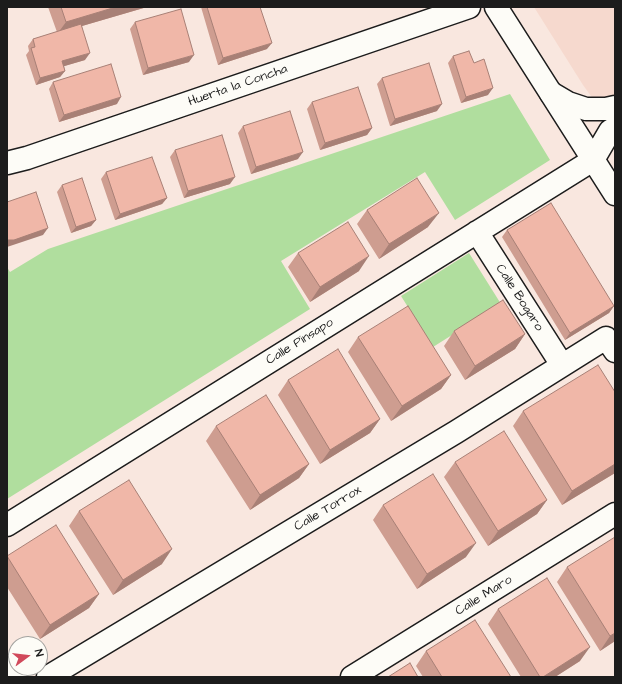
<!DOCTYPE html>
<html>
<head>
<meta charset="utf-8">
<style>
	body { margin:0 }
	#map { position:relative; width:622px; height:684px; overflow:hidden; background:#f9e7df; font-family:"Architects Daughter",sans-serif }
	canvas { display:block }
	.frame { position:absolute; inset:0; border:8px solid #1c1c1c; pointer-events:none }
	.north { position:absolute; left:8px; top:636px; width:40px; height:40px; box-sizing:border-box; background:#fdfcf7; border:1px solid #a3a29f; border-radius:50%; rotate:75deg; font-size:11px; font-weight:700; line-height:16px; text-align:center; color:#1c1c1c }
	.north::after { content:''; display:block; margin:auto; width:14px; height:18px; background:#d1495b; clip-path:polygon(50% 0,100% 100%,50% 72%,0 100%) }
</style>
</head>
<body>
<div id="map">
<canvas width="622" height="684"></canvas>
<div class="frame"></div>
<div class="north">N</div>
</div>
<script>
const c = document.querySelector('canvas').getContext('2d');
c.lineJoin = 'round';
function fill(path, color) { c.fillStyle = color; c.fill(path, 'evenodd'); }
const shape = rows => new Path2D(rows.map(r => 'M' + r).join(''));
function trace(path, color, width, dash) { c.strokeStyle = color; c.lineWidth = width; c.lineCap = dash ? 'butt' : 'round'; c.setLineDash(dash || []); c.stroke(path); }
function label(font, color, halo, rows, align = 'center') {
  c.font = font + ' "Architects Daughter",sans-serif'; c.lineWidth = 3.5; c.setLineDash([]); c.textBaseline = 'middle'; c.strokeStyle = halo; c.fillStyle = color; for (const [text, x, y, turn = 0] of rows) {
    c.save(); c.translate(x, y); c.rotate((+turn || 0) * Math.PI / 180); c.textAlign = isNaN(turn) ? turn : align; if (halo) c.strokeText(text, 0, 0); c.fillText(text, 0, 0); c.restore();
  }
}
fill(shape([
	[534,7,615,7,615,129,583,85]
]), '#f6d9ce');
fill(shape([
	[510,94,550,160,455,220,425,172,281,261,310,309,7,499,7,267,10,272,48,249],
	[469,253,501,304,433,347,401,296]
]), '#b0de9e');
const street = shape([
	[551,93,568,103,586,109,606,109,615,107],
	[7,163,27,158,469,7],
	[477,232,562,365],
	[7,525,593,160,610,131,615,128],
	[7,666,16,677],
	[48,677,456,432,606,338,615,351],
	[352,677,615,514]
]);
const secondary = shape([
	[496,7,615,194]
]);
trace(street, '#1c1c1c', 25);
trace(secondary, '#1c1c1c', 25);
trace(street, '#fdfcf7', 22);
trace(secondary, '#fdfcf7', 22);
fill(shape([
	[48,7,147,7,82,26,85,60,64,66,65,71,60,77,36,85,26,55,29,51,28,46,33,39,57,32],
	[201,7,260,7,267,49,218,65],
	[135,22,189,62,143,75,130,29],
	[453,56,474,63,488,95,461,103,448,63],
	[382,78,437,111,390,126,377,84],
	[53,82,117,104,59,122,49,89],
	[312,102,372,128,367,135,320,150,307,109],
	[243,126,298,159,251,174,238,133],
	[175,150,230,184,184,198,170,157],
	[106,172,167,198,162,204,115,220,101,179],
	[62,185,96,220,91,226,71,233,57,192],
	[367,210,428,227,379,259,357,224],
	[507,230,614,306,609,313,565,340,502,237],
	[298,253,359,271,310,302,288,267],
	[454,331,525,334,515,349,465,380,444,346],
	[358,337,451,375,441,389,391,421,348,352],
	[288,380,380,419,370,433,320,464,278,395],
	[615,392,615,473,562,505,513,426,523,411],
	[216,426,309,464,299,478,250,510,206,441],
	[455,462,547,500,537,514,488,546,444,477],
	[383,505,466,557,417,589,373,520],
	[79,511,162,564,113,595,69,526],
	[7,556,99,594,89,608,40,639,7,587],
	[567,567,615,641,600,651,557,582],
	[498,609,580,661,555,677,521,677,488,624],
	[426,651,511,677,423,677,416,666]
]), '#ce9d90');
fill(shape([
	[116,7,147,7,58,33,66,22],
	[272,43,267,49,218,65,223,58],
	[90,53,85,60,58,68,62,61],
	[194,55,189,62,143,75,148,68],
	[65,71,60,77,36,85,40,78],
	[493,88,488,95,461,103,466,97],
	[121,97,117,104,59,122,64,115],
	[442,104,437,111,390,126,395,119],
	[372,128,367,135,320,150,325,143],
	[303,152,298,159,251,174,256,167],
	[235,177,230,184,184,198,188,191],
	[167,198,162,204,115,220,120,214],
	[439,213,428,227,379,259,389,244],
	[96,220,91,226,71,233,76,227],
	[48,228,43,235,7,247,7,240],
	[369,256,359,271,310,302,320,287],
	[614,306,609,313,565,340,570,333],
	[525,334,515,349,465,380,475,366],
	[451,375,441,389,391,421,402,406],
	[380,419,370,433,320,464,330,450],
	[309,464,299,478,250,510,260,495],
	[615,464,615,473,562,505,572,491],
	[547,500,537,514,488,546,498,531],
	[476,543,466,557,417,589,427,574],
	[172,549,162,564,113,595,123,580],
	[99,594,89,608,40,639,50,625],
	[615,633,615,641,600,651,610,636],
	[590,647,580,661,555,677,543,677]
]), '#a88076');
const building = shape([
	[61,7,116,7,66,22,61,7],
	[207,7,260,7,272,43,223,58,207,7],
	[181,9,194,55,148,68,135,22,181,9],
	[81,24,90,53,62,61,65,71,40,78,31,48,35,47,33,39,81,24],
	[469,51,474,63,484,59,493,88,466,97,453,56,469,51],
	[429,63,442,104,395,119,382,78,429,63],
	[111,64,121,97,64,115,53,82,111,64],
	[358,87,372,128,325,143,312,102,358,87],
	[290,111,303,152,256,167,243,126,290,111],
	[222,135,235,177,188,191,175,150,222,135],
	[152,157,167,198,120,214,106,172,152,157],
	[82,178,96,220,76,227,62,185,82,178],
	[417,178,439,213,389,244,367,210,417,178],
	[36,192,48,228,14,240,7,240,7,202,10,201,36,192],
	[551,203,614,306,570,333,507,230,551,203],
	[348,222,369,256,320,287,298,253,348,222],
	[503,300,525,334,475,366,454,331,503,300],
	[408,306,451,375,402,406,358,337,408,306],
	[338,349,380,419,330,450,288,380,338,349],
	[598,365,615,392,615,464,572,491,523,411,598,365],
	[266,395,309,464,260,495,216,426,266,395],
	[504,431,547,500,498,531,455,462,504,431],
	[433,474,476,543,427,574,383,505,433,474],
	[129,480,172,549,123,580,79,511,129,480],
	[56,525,99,594,50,625,7,556,56,525],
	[615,537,615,633,610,636,567,567,615,537],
	[547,578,590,647,543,677,540,677,498,609,547,578],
	[475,620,511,677,442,677,426,651,475,620],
	[410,663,418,677,388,677,410,663]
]);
fill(building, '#f0b7a8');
trace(building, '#a88076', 1);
label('13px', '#1c1c1c', '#fdfcf7', [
	["Huerta la Concha",238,86,-19],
	["Calle Bogaro",519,298,57],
	["Calle Pinsapo",300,342,-32],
	["Calle Torrox",328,509,-31],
	["Calle Maro",484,596,-32]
]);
</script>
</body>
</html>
